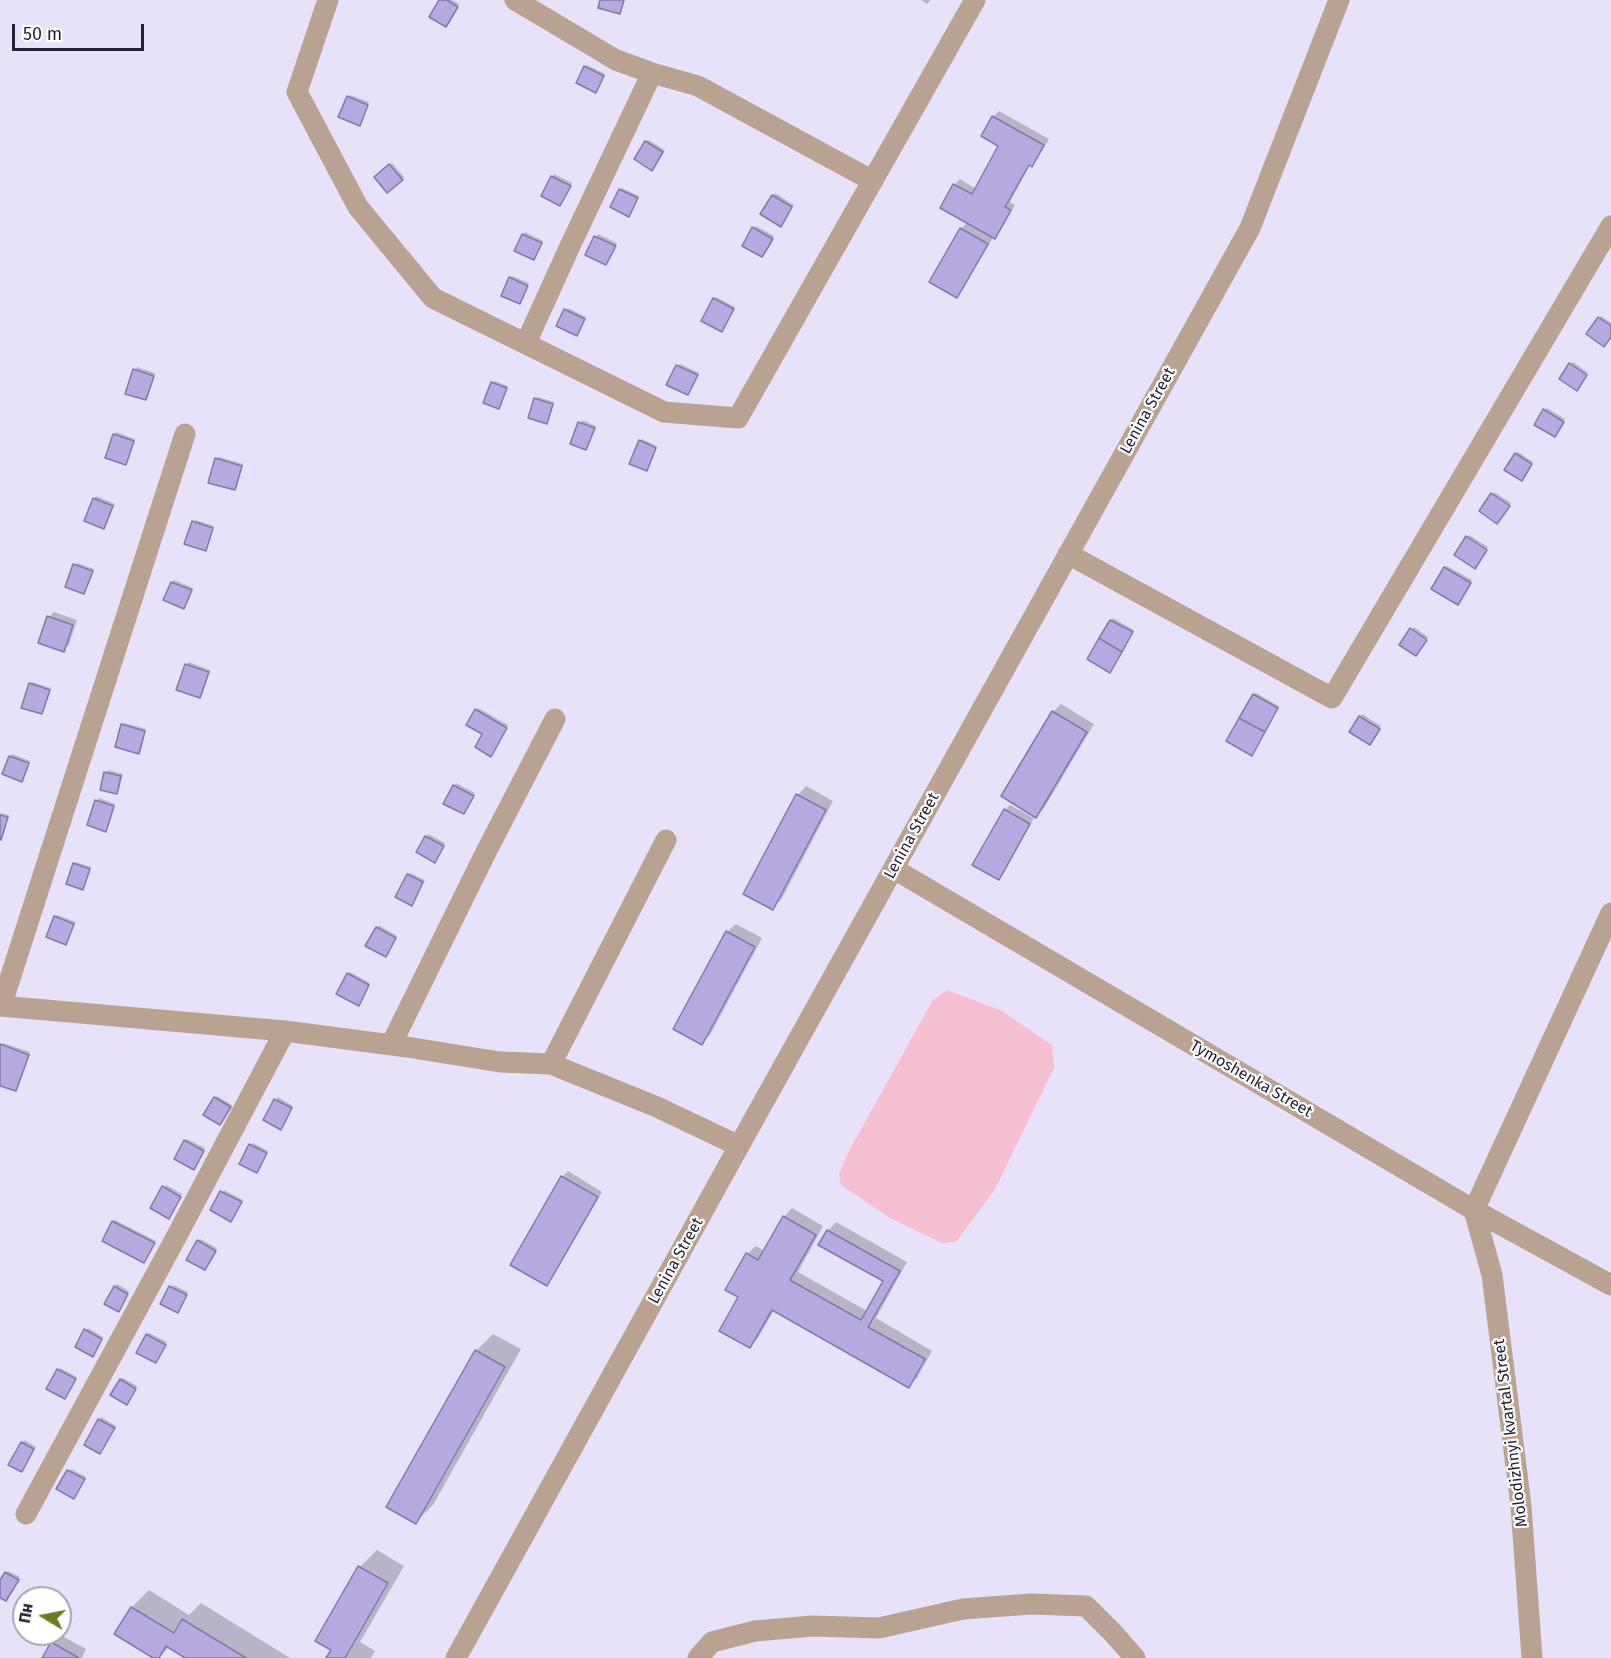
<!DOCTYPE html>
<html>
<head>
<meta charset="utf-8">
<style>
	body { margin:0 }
	#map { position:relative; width:1611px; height:1658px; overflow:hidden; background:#e7e2f9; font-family:"Fira Sans",sans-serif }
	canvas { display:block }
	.north { position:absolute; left:12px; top:1586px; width:60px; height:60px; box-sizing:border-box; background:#fff; border:2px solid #a7a5ad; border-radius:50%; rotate:280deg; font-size:16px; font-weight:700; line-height:24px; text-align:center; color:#231e32 }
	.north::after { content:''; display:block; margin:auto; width:21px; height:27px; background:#6f7923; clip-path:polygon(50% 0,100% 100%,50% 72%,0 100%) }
	.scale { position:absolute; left:12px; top:24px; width:132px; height:27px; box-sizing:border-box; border:3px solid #231e32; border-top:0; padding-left:8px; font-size:18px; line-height:21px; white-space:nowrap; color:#231e32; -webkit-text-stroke:4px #fff; paint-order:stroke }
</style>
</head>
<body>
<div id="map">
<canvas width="1611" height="1658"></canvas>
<div class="north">Пн</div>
<div class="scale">50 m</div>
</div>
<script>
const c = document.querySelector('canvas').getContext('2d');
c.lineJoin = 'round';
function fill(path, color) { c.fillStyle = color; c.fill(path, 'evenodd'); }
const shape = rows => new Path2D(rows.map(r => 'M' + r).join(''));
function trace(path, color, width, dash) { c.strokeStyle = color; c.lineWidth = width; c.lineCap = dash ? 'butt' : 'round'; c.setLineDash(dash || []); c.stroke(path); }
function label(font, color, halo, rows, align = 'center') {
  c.font = font + ' "Fira Sans",sans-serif'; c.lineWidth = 4.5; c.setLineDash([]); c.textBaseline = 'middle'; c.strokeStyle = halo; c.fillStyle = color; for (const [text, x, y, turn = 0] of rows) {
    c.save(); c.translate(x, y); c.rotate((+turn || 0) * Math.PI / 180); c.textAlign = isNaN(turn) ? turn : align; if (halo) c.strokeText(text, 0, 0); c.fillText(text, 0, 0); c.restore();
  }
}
fill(shape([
	[947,990,1002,1011,1052,1045,1054,1068,994,1191,956,1242,942,1243,890,1218,841,1185,839,1174,849,1151,933,1000]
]), '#f5bed1');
fill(shape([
	[441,0,452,0,459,4,448,23],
	[921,0,931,0,927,4],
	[587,65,605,74,597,89,585,67],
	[350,95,369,102,360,124,348,97],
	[999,111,1049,139,1037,160,1032,165,1030,165,1010,202,1015,205,1000,232,994,236,962,291,957,296,961,229,968,222,942,207,954,185,960,179,976,189,1000,146,983,136,993,117],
	[648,140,665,150,654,167,646,142],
	[392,163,404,177,388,191,376,177],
	[554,174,572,183,562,202,543,195],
	[622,188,639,196,631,213,620,190],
	[775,193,794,205,783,223,773,196],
	[756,226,774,236,764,253,754,228],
	[525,232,543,241,534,259,523,235],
	[598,234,617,243,606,263,587,254],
	[512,276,529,283,520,302,510,278],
	[716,297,735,307,722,330,714,299],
	[568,308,586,317,579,332,566,310],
	[1601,316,1611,323,1611,336,1599,318],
	[1573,362,1588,373,1579,387,1570,364],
	[680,364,699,373,690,391,677,366],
	[137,367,155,373,148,397,146,399,127,393,135,370],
	[494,381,508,386,501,405,499,407,492,383],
	[538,397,554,402,549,420,547,423,535,399],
	[1547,408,1565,419,1557,433,1545,410],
	[582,420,596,426,586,449,572,443],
	[116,432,135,439,128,461,126,463,114,435],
	[642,439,657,446,646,469,640,441],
	[1518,452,1533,462,1524,477,1516,454],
	[219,457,243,464,237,486,235,489,217,459],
	[1494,492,1511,503,1499,520,1481,510],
	[96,496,115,504,104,528,94,499],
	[196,520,214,526,207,547,205,549,193,522],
	[1469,535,1488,547,1477,564,1467,537],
	[77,563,94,569,84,593,75,565],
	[1447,566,1472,580,1460,601,1445,568],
	[174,580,193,588,184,607,172,583],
	[54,612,77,620,69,645,63,650,49,617],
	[1113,618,1134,630,1112,669,1089,658],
	[1414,627,1428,637,1418,652,1411,629],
	[189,662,210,670,202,695,200,697,186,665],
	[32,682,51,688,44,710,42,712,30,684],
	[1256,693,1279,706,1254,752,1254,695],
	[1061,704,1094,724,1044,808,1036,816,1053,712],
	[478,708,508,725,493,753,484,734,476,710],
	[1362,714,1381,726,1372,741,1351,731],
	[124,723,146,729,141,750,139,752,122,725],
	[12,754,30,761,24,778,10,756],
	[108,770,123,774,119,790,117,793,106,772],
	[456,783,475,793,465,810,445,803],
	[806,786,833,801,781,900,772,908,745,893,798,795],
	[99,798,115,804,108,828,106,830,97,801],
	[1010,805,1034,818,1004,873,999,878,1005,810],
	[0,813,9,815,3,836,0,838],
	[428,834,445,843,437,859,418,852],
	[76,862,91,867,84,886,74,864],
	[410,873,425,880,414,902,408,875],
	[57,915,76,922,66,943,55,917],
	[736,924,762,938,710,1035,701,1043,727,932],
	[379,925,397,936,387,953,367,945],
	[350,972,370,983,360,1002,348,974],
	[3,1043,30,1052,18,1087,15,1090,0,1084,0,1048],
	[217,1096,232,1105,220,1124,215,1098],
	[278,1097,293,1106,282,1126,265,1120],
	[187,1139,205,1148,194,1168,185,1141],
	[253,1143,268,1151,257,1171,251,1145],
	[568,1171,602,1192,552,1279,547,1284,512,1264,562,1177],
	[166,1185,182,1194,171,1215,152,1207],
	[224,1190,243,1200,233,1218,212,1210],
	[792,1208,823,1226,798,1272,867,1311,885,1281,820,1244,828,1231,836,1222,907,1262,876,1318,932,1351,917,1378,908,1386,774,1310,758,1338,750,1346,740,1297,747,1254,756,1246,765,1251,784,1217],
	[115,1220,156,1241,144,1262,113,1222],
	[200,1239,217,1248,207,1266,198,1241],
	[117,1284,129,1291,120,1308,106,1304],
	[173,1285,188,1292,179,1309,162,1304],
	[88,1328,103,1337,95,1353,86,1330],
	[149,1333,167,1342,156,1362,147,1335],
	[493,1334,521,1349,433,1505,416,1522,476,1351],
	[60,1368,77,1377,65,1397,58,1370],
	[123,1378,137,1386,129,1401,121,1380],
	[101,1417,116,1426,100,1452,86,1444],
	[24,1440,36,1447,24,1468,22,1443],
	[71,1469,86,1477,76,1495,59,1489],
	[377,1550,404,1566,360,1642,375,1651,371,1658,328,1658,333,1649,360,1567],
	[8,1571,20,1577,8,1597,0,1596,0,1583],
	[149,1590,189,1615,201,1603,290,1658,188,1658,169,1647,158,1658,156,1658,132,1607],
	[60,1635,86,1649,82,1658,44,1658,52,1643]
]), '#0003');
const building = shape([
	[439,0,447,0,458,7,446,27,429,17,439,0],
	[600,0,624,0,620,14,598,8,600,0],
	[584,66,604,76,596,93,576,83,584,66],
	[347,96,368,105,360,126,338,117,347,96],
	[992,116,1044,145,1032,167,1029,165,1005,207,1011,210,995,239,940,208,953,184,972,194,998,146,981,136,992,116],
	[645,141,663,152,652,171,634,159,645,141],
	[389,164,403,180,387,193,374,177,389,164],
	[551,176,571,186,560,206,541,196,551,176],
	[619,189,638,198,629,217,610,207,619,189],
	[772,195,792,207,781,227,760,214,772,195],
	[752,227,773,239,762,257,742,246,752,227],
	[960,228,988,244,957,298,929,282,960,228],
	[522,234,542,243,534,260,514,251,522,234],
	[594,236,616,246,606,265,585,255,594,236],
	[509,277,528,286,520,304,501,296,509,277],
	[713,298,734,309,722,332,701,321,713,298],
	[564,309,585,319,577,336,556,326,564,309],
	[1598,317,1611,326,1611,337,1604,347,1586,334,1598,317],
	[1569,363,1587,375,1577,391,1559,379,1569,363],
	[676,365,698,375,688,395,666,385,676,365],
	[133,369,154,376,146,400,125,394,133,369],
	[491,382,507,388,499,409,483,403,491,382],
	[534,398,553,404,547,424,528,418,534,398],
	[1543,409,1564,422,1555,437,1534,425,1543,409],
	[578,422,595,428,586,450,570,444,578,422],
	[113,434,134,441,126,465,105,458,113,434],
	[639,440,656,448,647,471,629,464,639,440],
	[1515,453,1532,464,1522,481,1504,470,1515,453],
	[215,458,242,466,235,490,208,483,215,458],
	[1491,493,1510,506,1497,524,1479,511,1491,493],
	[93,498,113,506,104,529,84,521,93,498],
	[192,521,213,528,206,551,184,544,192,521],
	[1466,536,1487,550,1475,569,1454,555,1466,536],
	[73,564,93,571,84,594,65,587,73,564],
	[1444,567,1471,583,1458,605,1431,589,1444,567],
	[171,582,192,590,184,609,163,600,171,582],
	[47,616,73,625,64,652,38,643,47,616],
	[1110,620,1133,632,1122,652,1099,638,1110,620],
	[1410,628,1427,640,1416,656,1399,645,1410,628],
	[1099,638,1122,652,1110,673,1087,659,1099,638],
	[185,664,209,672,200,698,176,690,185,664],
	[29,683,50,690,42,714,21,708,29,683],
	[1253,694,1278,708,1265,732,1239,718,1253,694],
	[475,709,507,728,491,757,475,747,482,734,466,725,475,709],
	[1052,711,1087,732,1036,818,1001,796,1052,711],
	[1359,716,1380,729,1370,745,1349,732,1359,716],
	[1239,718,1265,732,1252,756,1226,741,1239,718],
	[121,724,145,731,139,754,115,747,121,724],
	[9,756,29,763,22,782,2,774,9,756],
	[104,772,121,776,117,794,100,790,104,772],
	[453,785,474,796,464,814,443,804,453,785],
	[796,794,826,810,773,910,743,894,796,794],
	[95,800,114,806,106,832,87,825,95,800],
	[1004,809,1030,824,999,880,972,865,1004,809],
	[0,815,8,817,1,840,0,840,0,815],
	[425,836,444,846,435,863,416,852,425,836],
	[73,863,90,869,83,890,66,884,73,863],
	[407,874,423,882,412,906,395,897,407,874],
	[54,916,74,924,66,945,46,937,54,916],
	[376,927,396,938,386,957,365,946,376,927],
	[726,931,755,947,702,1045,673,1029,726,931],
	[347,973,369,985,359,1006,336,994,347,973],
	[0,1044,29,1055,16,1091,0,1086,0,1044],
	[214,1097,231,1107,220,1125,203,1115,214,1097],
	[274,1099,292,1108,281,1130,263,1120,274,1099],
	[184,1140,204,1151,194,1170,174,1159,184,1140],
	[249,1144,267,1153,257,1173,239,1164,249,1144],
	[561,1176,598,1197,547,1286,510,1265,561,1176],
	[162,1186,181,1197,169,1219,150,1208,162,1186],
	[220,1191,242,1202,231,1222,210,1210,220,1191],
	[783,1216,816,1235,790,1280,861,1320,883,1281,818,1245,827,1230,900,1271,868,1327,925,1359,909,1388,772,1310,750,1348,719,1331,738,1297,725,1290,746,1253,758,1260,783,1216],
	[112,1221,155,1243,144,1263,102,1241,112,1221],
	[197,1240,216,1251,205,1270,186,1260,197,1240],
	[114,1286,128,1294,119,1312,104,1304,114,1286],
	[169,1286,187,1295,178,1313,160,1304,169,1286],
	[84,1329,102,1339,93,1357,75,1347,84,1329],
	[146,1334,166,1345,156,1363,136,1353,146,1334],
	[475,1350,505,1367,416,1524,386,1507,475,1350],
	[57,1369,76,1379,65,1399,46,1389,57,1369],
	[120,1379,136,1389,127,1405,110,1395,120,1379],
	[98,1419,115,1428,100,1454,84,1445,98,1419],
	[21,1442,34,1449,22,1472,8,1465,21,1442],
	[67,1470,85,1479,74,1499,56,1489,67,1470],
	[358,1566,388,1583,345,1658,326,1658,331,1650,315,1641,358,1566],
	[5,1572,19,1580,6,1601,0,1598,0,1580,5,1572],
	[131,1607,174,1633,182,1619,246,1658,185,1658,166,1646,159,1658,153,1658,114,1634,131,1607],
	[51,1642,79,1658,42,1658,51,1642]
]);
fill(building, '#b6a9e0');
trace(building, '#8477aa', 1.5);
trace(shape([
	[328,0,297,92,358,207,433,298,664,412,738,418,975,0],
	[515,0,616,60,652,73,698,86,873,181],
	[526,343,570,246,652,73],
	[1068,554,1332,698,1611,226],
	[894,869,1474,1210,1611,1285],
	[0,1003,5,994,185,434],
	[0,1006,285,1031,407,1047,500,1062,551,1064,657,1107,739,1146],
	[391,1045,484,856,555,719],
	[551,1064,666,840],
	[26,1514,173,1243,285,1031],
	[456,1658,739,1146,1250,228,1339,0],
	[698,1658,712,1642,755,1631,812,1626,879,1628,963,1609,1031,1604,1086,1606,1113,1633,1135,1658],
	[1532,1658,1521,1506,1492,1275,1474,1210,1611,913]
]), '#b9a292', 21);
label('16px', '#231e32', '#fff', [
	["Lenina Street",1148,411,-61],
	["Lenina Street",912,836,-61],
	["Tymoshenka Street",1251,1079,30],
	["Lenina Street",676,1261,-61],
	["Molodizhnyi kvartal Street",1511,1433,-97]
]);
</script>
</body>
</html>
